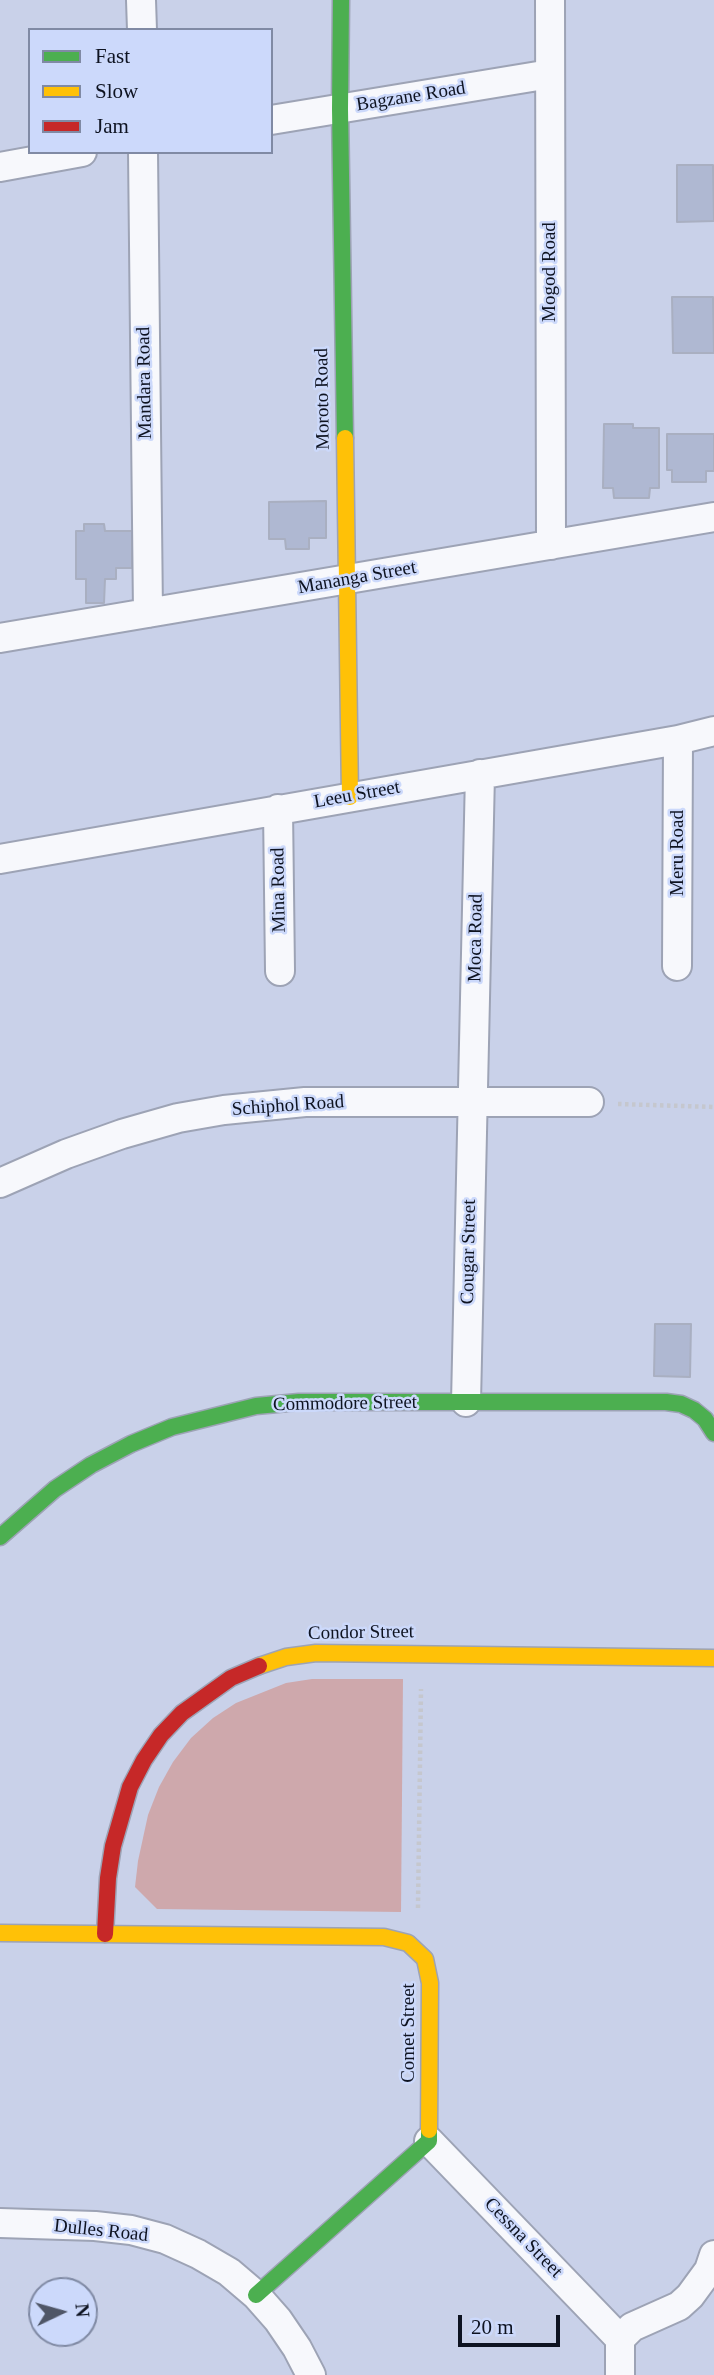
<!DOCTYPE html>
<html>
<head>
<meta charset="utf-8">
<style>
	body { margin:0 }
	#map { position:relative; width:714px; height:2375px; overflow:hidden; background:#c9d1e9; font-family:Georgia,serif }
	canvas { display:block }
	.legend { position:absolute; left:28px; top:28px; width:245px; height:126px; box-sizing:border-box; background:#ccd9fb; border:2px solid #808aa4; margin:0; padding:9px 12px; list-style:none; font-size:21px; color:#0e1321 }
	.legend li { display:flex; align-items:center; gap:14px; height:35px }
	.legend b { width:35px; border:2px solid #808aa4 }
	.north { position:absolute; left:28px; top:2277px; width:70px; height:70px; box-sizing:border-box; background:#ccd9fb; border:2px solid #808aa4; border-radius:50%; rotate:85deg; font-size:19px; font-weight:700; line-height:28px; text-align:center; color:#0e1321 }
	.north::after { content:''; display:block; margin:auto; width:24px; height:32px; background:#4f5667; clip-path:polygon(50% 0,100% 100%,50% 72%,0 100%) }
	.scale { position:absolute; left:458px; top:2315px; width:102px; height:32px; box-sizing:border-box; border:4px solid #0e1321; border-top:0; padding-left:9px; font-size:21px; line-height:24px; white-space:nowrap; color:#0e1321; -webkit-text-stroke:5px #ccd9fb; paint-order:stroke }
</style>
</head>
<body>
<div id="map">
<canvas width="714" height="2375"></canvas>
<ul class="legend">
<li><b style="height:9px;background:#4caf50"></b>Fast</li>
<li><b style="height:9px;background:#ffc107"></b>Slow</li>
<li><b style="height:9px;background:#c62828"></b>Jam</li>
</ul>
<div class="north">N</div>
<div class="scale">20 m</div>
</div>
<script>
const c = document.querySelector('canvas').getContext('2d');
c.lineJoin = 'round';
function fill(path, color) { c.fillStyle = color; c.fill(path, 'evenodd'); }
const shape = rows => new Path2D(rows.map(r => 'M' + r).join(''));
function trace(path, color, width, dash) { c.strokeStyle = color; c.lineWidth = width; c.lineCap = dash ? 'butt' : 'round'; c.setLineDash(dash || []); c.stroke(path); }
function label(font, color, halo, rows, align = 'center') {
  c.font = font + ' Georgia,serif'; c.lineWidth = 5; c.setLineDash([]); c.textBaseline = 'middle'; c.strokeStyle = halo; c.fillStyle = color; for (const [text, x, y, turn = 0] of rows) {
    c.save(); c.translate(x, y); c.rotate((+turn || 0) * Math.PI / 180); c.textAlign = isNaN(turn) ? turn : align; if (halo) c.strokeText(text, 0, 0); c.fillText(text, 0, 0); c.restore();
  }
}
fill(shape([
	[312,1679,403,1679,401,1912,157,1909,135,1887,138,1861,148,1815,159,1787,173,1762,191,1738,213,1718,236,1703,286,1683]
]), '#cea8ac');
const building = shape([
	[677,165,713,165,714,221,677,222,677,165],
	[672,297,713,297,714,353,673,353,672,297],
	[604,424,633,424,633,428,659,428,659,488,650,488,649,498,614,498,613,488,603,488,604,424],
	[667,434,714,434,714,471,706,471,706,482,672,482,672,470,667,470,667,434],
	[326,501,326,538,309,538,309,549,286,549,285,539,269,539,269,502,326,501],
	[84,524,104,524,105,531,132,531,132,568,116,568,116,579,105,579,104,603,86,603,86,579,76,579,76,531,84,531,84,524],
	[655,1324,691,1324,690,1377,654,1376,655,1324]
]);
fill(building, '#afb8d2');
trace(building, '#a9afc1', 2);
const street = shape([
	[141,0,142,30],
	[550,0,551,545],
	[271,120,550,74],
	[143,152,148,613],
	[0,167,82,152],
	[0,638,714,517],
	[278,809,280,971],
	[0,859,678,740,714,731],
	[677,966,678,740],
	[0,1183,66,1154,122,1134,178,1118,224,1110,305,1102,589,1102],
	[466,1402,480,774],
	[429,2141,620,2339,620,2375],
	[0,2223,95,2226,131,2230,165,2239,198,2254,229,2272,256,2295,278,2320,297,2348,311,2375],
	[620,2339,632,2327,679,2306,690,2296,709,2270,714,2255]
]);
const fast = shape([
	[341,0,340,109,345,438],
	[0,1537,55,1489,91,1465,131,1444,172,1427,256,1406,299,1402,666,1402,681,1404,694,1410,705,1419,714,1433],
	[256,2295,429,2141,429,2130]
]);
const slow = shape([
	[345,438,350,797],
	[259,1666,286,1657,316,1653,714,1658],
	[0,1933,384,1937,408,1943,425,1959,430,1983,429,2130]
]);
const jam = shape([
	[105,1934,108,1878,113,1846,130,1787,144,1760,161,1735,182,1713,231,1678,259,1666]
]);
trace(street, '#9da3b5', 32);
trace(fast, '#9da3b5', 19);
trace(slow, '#9da3b5', 19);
trace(jam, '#9da3b5', 19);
trace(shape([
	[618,1104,714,1107],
	[418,1908,421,1689]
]), '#c5c7ce', 4.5, [3.5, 3.5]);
trace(street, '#f7f8fc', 28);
trace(fast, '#4caf50', 16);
trace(slow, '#ffc107', 16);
trace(jam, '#c62828', 16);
label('19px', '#0e1321', '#ccd9fb', [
	["Bagzane Road",411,97,-9],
	["Mogod Road",550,272,-90],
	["Mandara Road",145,383,-91],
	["Moroto Road",323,399,-91],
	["Mananga Street",357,578,-10],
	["Leeu Street",357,795,-10],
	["Meru Road",678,853,-90],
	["Mina Road",279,890,-91],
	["Moca Road",476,938,-89],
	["Schiphol Road",288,1106,-4],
	["Cougar Street",469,1252,-89],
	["Commodore Street",345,1404,-1],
	["Condor Street",361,1633,-1],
	["Comet Street",409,2033,-90],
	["Dulles Road",101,2231,6],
	["Cessna Street",523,2238,46]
]);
</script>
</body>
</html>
